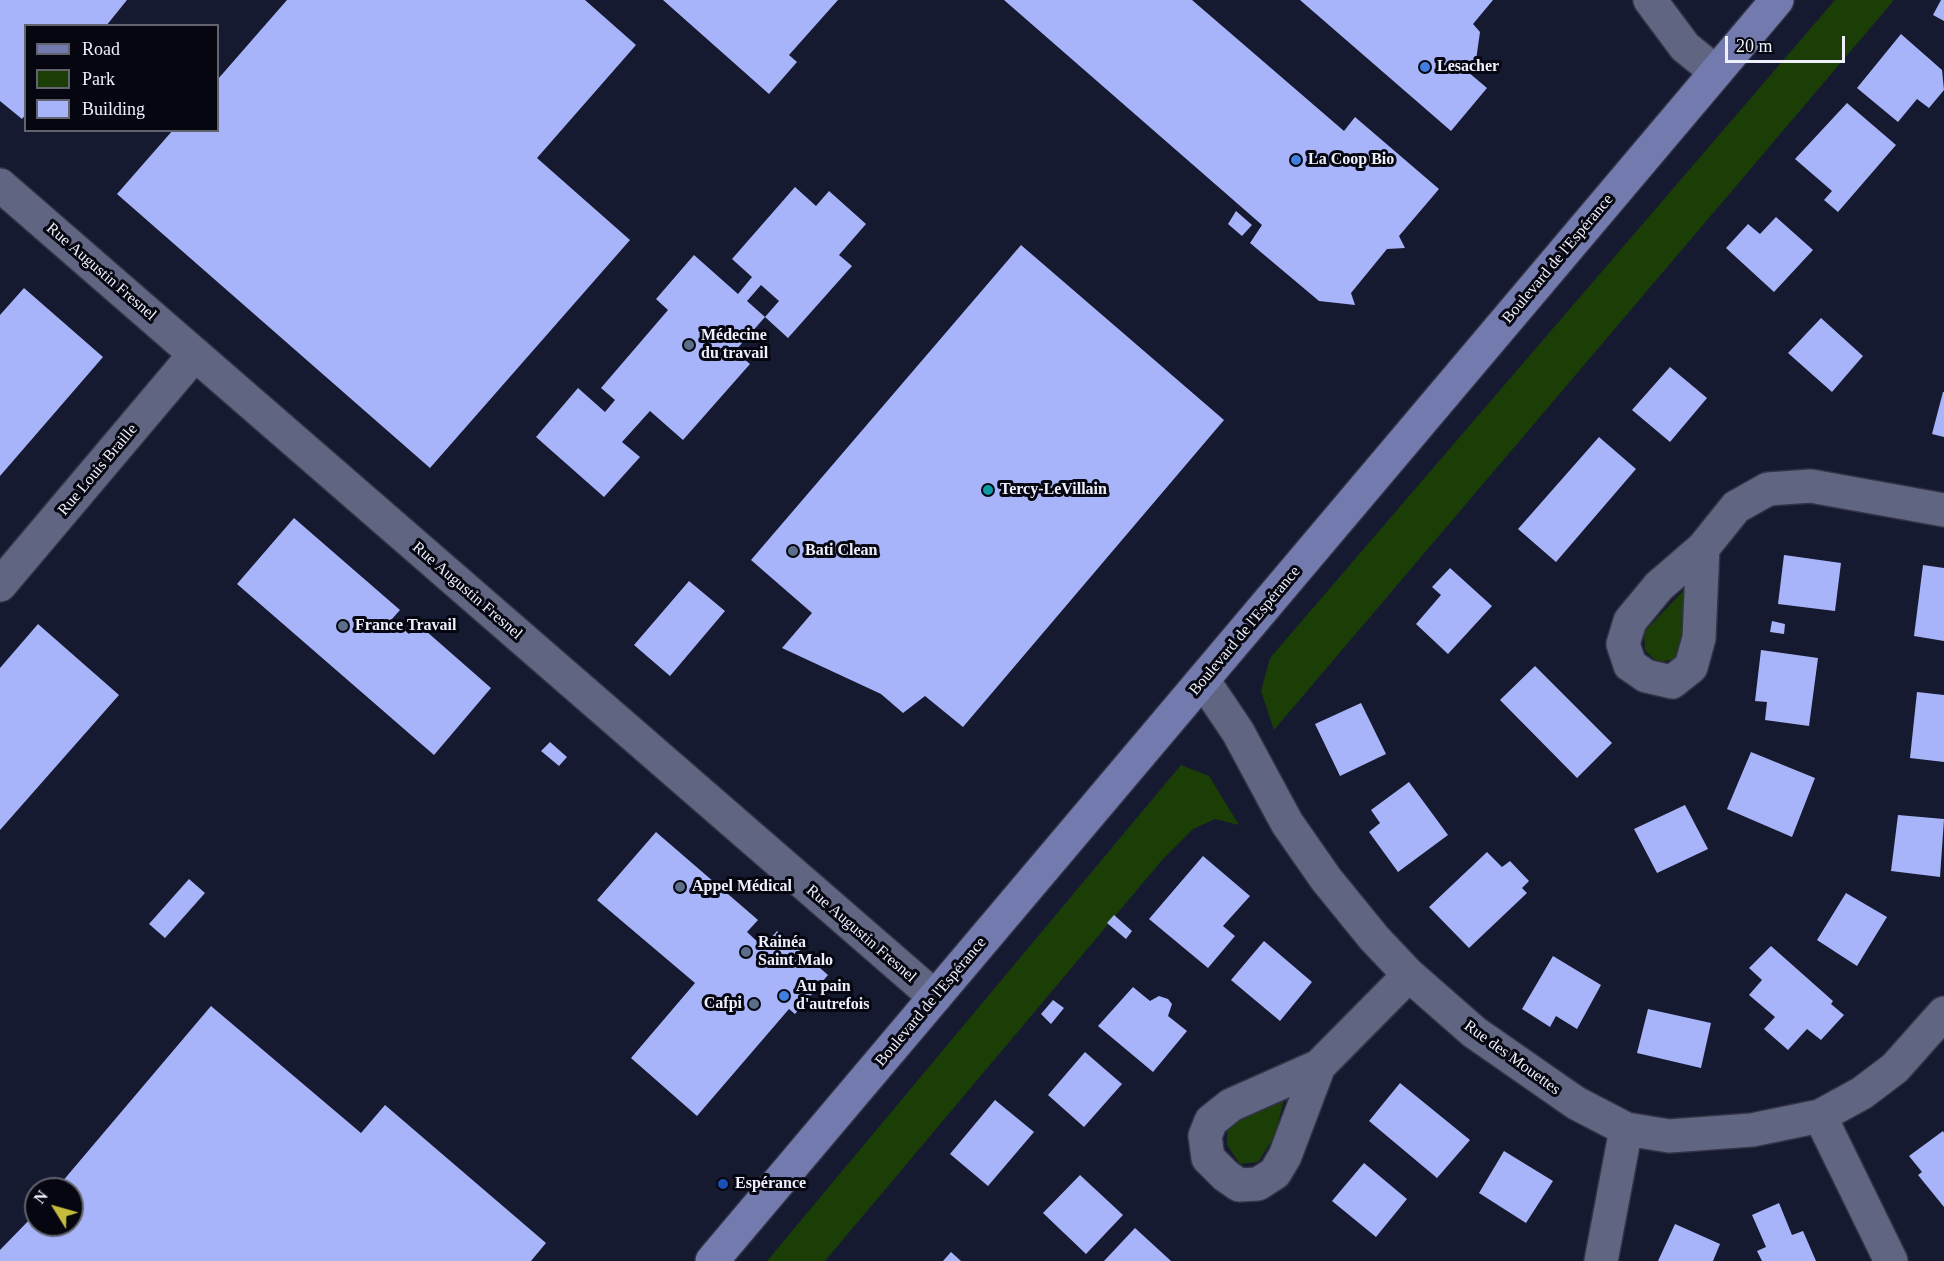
<!DOCTYPE html>
<html>
<head>
<meta charset="utf-8">
<style>
	body { margin:0 }
	#map { position:relative; width:1944px; height:1261px; overflow:hidden; background:#161a31; font-family:Georgia,serif }
	canvas { display:block }
	.legend { position:absolute; left:24px; top:24px; width:195px; height:108px; box-sizing:border-box; background:#05060f; border:2px solid #62636e; margin:0; padding:8px 10px; list-style:none; font-size:18px; color:#edeffd }
	.legend li { display:flex; align-items:center; gap:12px; height:30px }
	.legend b { width:30px; border:2px solid #62636e }
	.north { position:absolute; left:24px; top:1177px; width:60px; height:60px; box-sizing:border-box; background:#05060f; border:2px solid #62636e; border-radius:50%; rotate:307deg; font-size:16px; font-weight:700; line-height:24px; text-align:center; color:#edeffd }
	.north::after { content:''; display:block; margin:auto; width:21px; height:27px; background:#c5bc3d; clip-path:polygon(50% 0,100% 100%,50% 72%,0 100%) }
	.scale { position:absolute; left:1725px; top:36px; width:120px; height:27px; box-sizing:border-box; border:3px solid #edeffd; border-top:0; padding-left:8px; font-size:18px; line-height:21px; white-space:nowrap; color:#edeffd; -webkit-text-stroke:4px #05060f; paint-order:stroke }
</style>
</head>
<body>
<div id="map">
<canvas width="1944" height="1261"></canvas>
<ul class="legend">
<li><b style="height:8px;background:#737aae"></b>Road</li>
<li><b style="height:16px;background:#1b3e07"></b>Park</li>
<li><b style="height:16px;background:#a8b4f9"></b>Building</li>
</ul>
<div class="north">N</div>
<div class="scale">20 m</div>
</div>
<script>
const c = document.querySelector('canvas').getContext('2d');
c.lineJoin = 'round';
function fill(path, color) { c.fillStyle = color; c.fill(path, 'evenodd'); }
const shape = rows => new Path2D(rows.map(r => 'M' + r).join(''));
function trace(path, color, width, dash) { c.strokeStyle = color; c.lineWidth = width; c.lineCap = dash ? 'butt' : 'round'; c.setLineDash(dash || []); c.stroke(path); }
function label(font, color, halo, rows, align = 'center') {
  c.font = font + ' Georgia,serif'; c.lineWidth = 6; c.setLineDash([]); c.textBaseline = 'middle'; c.strokeStyle = halo; c.fillStyle = color; for (const [text, x, y, turn = 0] of rows) {
    c.save(); c.translate(x, y); c.rotate((+turn || 0) * Math.PI / 180); c.textAlign = isNaN(turn) ? turn : align; if (halo) c.strokeText(text, 0, 0); c.fillText(text, 0, 0); c.restore();
  }
}
fill(shape([
	[1835,0,1894,0,1274,730,1261,691,1270,658],
	[1685,589,1688,635,1678,658,1658,663,1645,650,1644,632],
	[1181,765,1209,776,1239,825,1215,819,1193,829,1163,859,825,1261,767,1261],
	[1284,1099,1275,1136,1258,1162,1240,1164,1227,1145,1227,1129,1256,1110]
]), '#1b3e07');
fill(shape([
	[0,0,127,0,106,26,26,26,26,114,22,119,0,101],
	[287,0,585,0,636,45,537,158,630,240,430,468,117,194,173,130,218,130,218,79],
	[663,0,838,0,789,55,797,62,769,94],
	[1004,0,1192,0,1344,131,1355,117,1439,189,1399,236,1405,248,1387,249,1351,293,1355,305,1319,301,1250,243,1262,225],
	[1300,0,1493,0,1473,24,1480,32,1476,60,1468,72,1487,88,1451,131],
	[1941,0,1944,0,1944,21,1933,15],
	[1901,34,1942,70,1944,90,1929,108,1917,99,1898,122,1857,88],
	[1847,103,1896,145,1838,212,1824,200,1832,191,1795,159],
	[795,187,816,206,829,191,866,224,839,255,852,266,788,338,765,317,779,301,761,285,747,301,765,317,735,351,750,364,683,440,650,411,622,442,640,457,604,497,536,437,578,388,605,412,615,400,601,388,668,310,656,299,694,255,738,294,752,277,732,259],
	[1236,211,1252,225,1242,236,1228,224],
	[1776,217,1813,250,1774,292,1726,248,1748,224,1760,234],
	[1021,245,1224,420,963,727,925,696,903,713,881,694,782,648,812,613,751,560],
	[24,288,103,357,0,476,0,315],
	[1821,318,1863,356,1832,392,1788,353],
	[1670,367,1707,398,1670,442,1632,410],
	[1943,392,1944,392,1944,437,1932,434],
	[1599,437,1636,469,1556,562,1518,529],
	[294,518,400,610,392,619,409,634,418,624,491,688,434,755,237,584],
	[1784,555,1841,563,1835,611,1778,604],
	[1923,565,1944,568,1944,641,1914,636],
	[1450,568,1492,606,1448,654,1416,624,1441,595,1432,587],
	[689,581,725,611,670,676,634,645],
	[1772,621,1785,624,1784,634,1770,632],
	[38,624,119,695,0,830,0,668],
	[1761,650,1818,658,1809,726,1765,720,1767,702,1755,701],
	[1535,666,1612,743,1577,778,1500,700],
	[1917,692,1944,695,1944,762,1910,758],
	[1361,703,1386,754,1340,776,1315,724],
	[550,742,567,757,559,766,541,751],
	[1751,752,1815,778,1792,837,1727,809],
	[1409,782,1448,835,1398,872,1369,832,1380,823,1371,810],
	[1685,805,1708,849,1657,873,1634,829],
	[1898,815,1944,819,1940,877,1891,871],
	[656,832,758,920,747,932,763,947,777,931,828,975,795,1014,789,1009,697,1116,631,1058,695,983,597,900],
	[1487,852,1502,867,1510,861,1529,881,1522,888,1527,893,1469,948,1429,907],
	[1203,856,1250,896,1223,926,1235,936,1208,968,1149,919],
	[189,879,205,893,165,938,149,924],
	[1846,893,1887,917,1857,966,1817,940],
	[1114,915,1132,931,1126,939,1107,923],
	[1264,941,1312,982,1280,1021,1231,980],
	[1771,946,1833,1001,1831,1004,1844,1015,1821,1040,1807,1029,1788,1050,1764,1029,1775,1017,1749,995,1762,980,1749,968],
	[1553,956,1601,985,1577,1029,1556,1016,1550,1027,1522,1009],
	[1133,987,1150,1001,1159,996,1168,999,1172,1004,1168,1016,1187,1031,1153,1072,1098,1026],
	[1053,1000,1064,1008,1051,1024,1041,1014],
	[211,1006,361,1133,385,1105,546,1243,531,1261,0,1261,0,1250,36,1213,36,1225,72,1225,72,1189,56,1189],
	[1648,1009,1711,1023,1701,1068,1637,1053],
	[1085,1052,1122,1084,1084,1127,1048,1095],
	[1400,1083,1470,1140,1437,1178,1369,1121],
	[995,1100,1034,1132,988,1186,950,1154],
	[1943,1131,1944,1133,1944,1207,1918,1175,1922,1172,1909,1156],
	[1504,1151,1553,1181,1526,1223,1479,1193],
	[1364,1163,1407,1199,1376,1237,1332,1201],
	[1080,1175,1123,1215,1086,1254,1043,1213],
	[1779,1203,1792,1235,1803,1231,1816,1261,1762,1261,1757,1251,1766,1247,1752,1215],
	[1675,1224,1720,1244,1713,1261,1658,1261],
	[1135,1228,1171,1261,1104,1261],
	[951,1252,961,1261,943,1261]
]), '#a8b4f9');
const minor = shape([
	[1650,0,1685,47,1716,72],
	[0,185,935,997],
	[1703,548,1699,638,1691,667,1672,682,1646,676,1630,665,1623,644,1630,621,1659,586,1703,548,1736,507,1768,489,1811,486,1944,510],
	[0,585,195,354],
	[1203,680,1238,732,1287,823,1326,879,1374,938,1409,975,1474,1032,1576,1103,1626,1129,1669,1136,1752,1130,1820,1116,1862,1093,1895,1068,1944,1013],
	[1319,1066,1285,1156,1275,1173,1258,1184,1239,1185,1226,1176,1208,1158,1205,1136,1211,1121,1231,1105,1319,1066,1409,975],
	[1820,1116,1891,1261],
	[1601,1261,1626,1129]
]);
const major = shape([
	[712,1261,1777,0]
]);
trace(minor, '#333346', 36);
trace(major, '#333346', 36);
trace(minor, '#606582', 33);
trace(major, '#737aae', 33);
for (const [x, y, r, color] of [
	[1425,67,6,"#3f7fe0"],
	[1296,160,6,"#3f7fe0"],
	[689,345,6,"#5c6f8a"],
	[988,490,6,"#0f9aa8"],
	[793,551,6,"#5c6f8a"],
	[343,626,6,"#5c6f8a"],
	[680,887,6,"#5c6f8a"],
	[746,952,6,"#5c6f8a"],
	[784,996,6,"#3f7fe0"],
	[754,1004,6,"#5c6f8a"],
	[723,1184,6,"#1a4fb4"]
]) { const dot = new Path2D(); dot.arc(x, y, r, 0, 2 * Math.PI); c.fillStyle = color; c.fill(dot); trace(dot, '#05060f', 2); }
label('bold 16px', '#edeffd', '#05060f', [
	["Lesacher",1437,67],
	["La Coop Bio",1308,160],
	["Médecine",701,336],
	["du travail",701,354],
	["Tercy-LeVillain",1000,490],
	["Bati Clean",805,551],
	["France Travail",355,626],
	["Appel Médical",692,887],
	["Rainéa",758,943],
	["Saint Malo",758,961],
	["Au pain",796,987],
	["d'autrefois",796,1005],
	["Cafpi",742,1004,"right"],
	["Espérance",735,1184]
], 'left');
label('16px', '#edeffd', '#05060f', [
	["Boulevard de l'Espérance",1558,259,-50],
	["Rue Augustin Fresnel",101,272,41],
	["Rue Louis Braille",98,470,-50],
	["Rue Augustin Fresnel",467,591,41],
	["Boulevard de l'Espérance",1245,631,-50],
	["Rue Augustin Fresnel",861,934,41],
	["Boulevard de l'Espérance",931,1002,-50],
	["Rue des Mouettes",1512,1058,36]
]);
</script>
</body>
</html>
